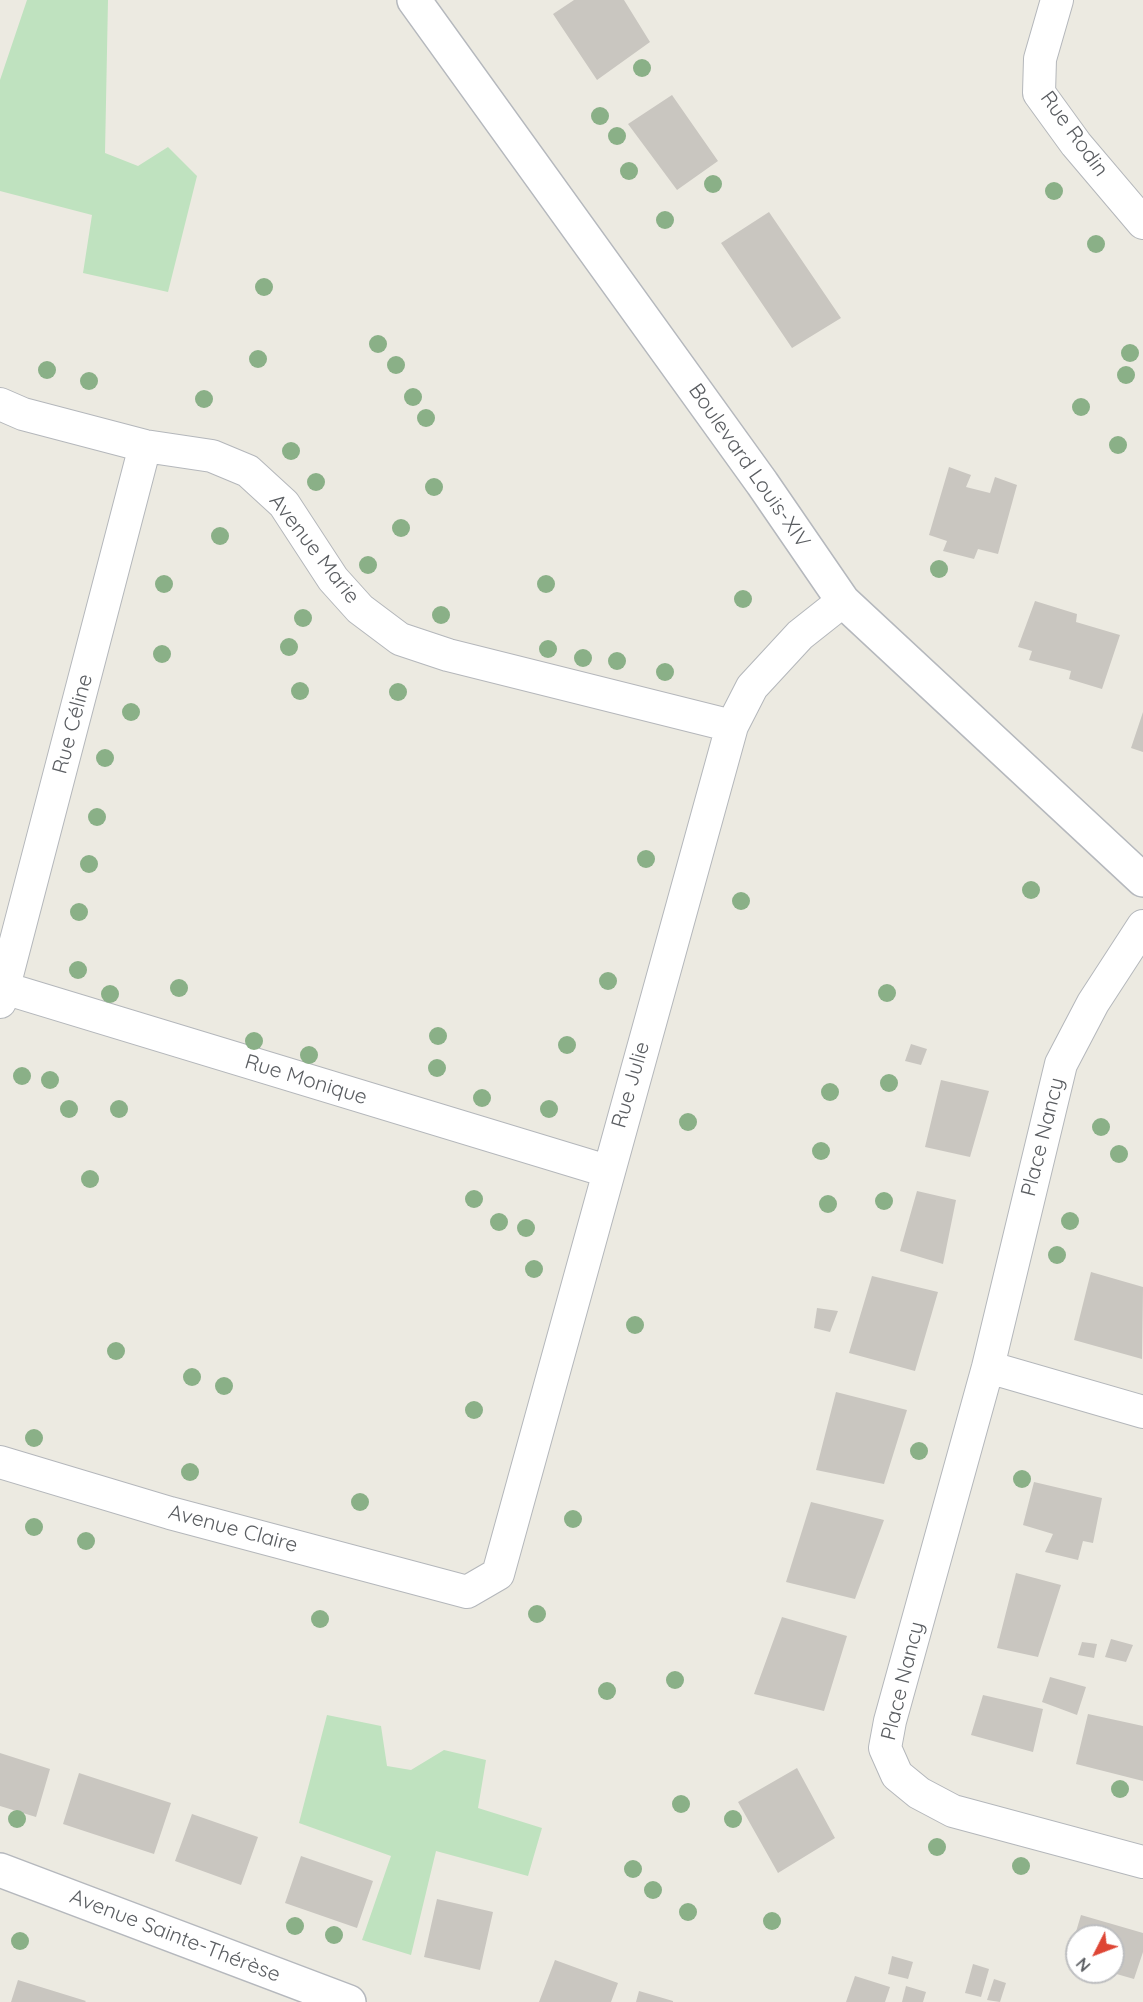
<!DOCTYPE html>
<html>
<head>
<meta charset="utf-8">
<style>
	body { margin:0 }
	#map { position:relative; width:1143px; height:2002px; overflow:hidden; background:#eceae1; font-family:Quicksand,sans-serif }
	canvas { display:block }
	.north { position:absolute; left:1065px; top:1924px; width:60px; height:60px; box-sizing:border-box; background:#fff; border:2px solid #bdbec0; border-radius:50%; rotate:228deg; font-size:16px; font-weight:700; line-height:24px; text-align:center; color:#5a5d61 }
	.north::after { content:''; display:block; margin:auto; width:21px; height:27px; background:#de4635; clip-path:polygon(50% 0,100% 100%,50% 72%,0 100%) }
</style>
</head>
<body>
<div id="map">
<canvas width="1143" height="2002"></canvas>
<div class="north">N</div>
</div>
<script>
const c = document.querySelector('canvas').getContext('2d');
c.lineJoin = 'round';
function fill(path, color) { c.fillStyle = color; c.fill(path, 'evenodd'); }
const shape = rows => new Path2D(rows.map(r => 'M' + r).join(''));
function trace(path, color, width, dash) { c.strokeStyle = color; c.lineWidth = width; c.lineCap = dash ? 'butt' : 'round'; c.setLineDash(dash || []); c.stroke(path); }
function label(font, color, halo, rows, align = 'center') {
  c.font = font + ' Quicksand,sans-serif'; c.lineWidth = 4.5; c.setLineDash([]); c.textBaseline = 'middle'; c.strokeStyle = halo; c.fillStyle = color; for (const [text, x, y, turn = 0] of rows) {
    c.save(); c.translate(x, y); c.rotate((+turn || 0) * Math.PI / 180); c.textAlign = isNaN(turn) ? turn : align; if (halo) c.strokeText(text, 0, 0); c.fillText(text, 0, 0); c.restore();
  }
}
fill(shape([
	[27,0,108,0,105,153,138,166,168,147,197,176,168,292,83,273,92,215,0,191,0,80],
	[327,1715,381,1726,387,1766,411,1770,444,1750,486,1760,478,1808,542,1828,528,1876,436,1851,411,1955,362,1940,391,1856,299,1823]
]), '#bfe2bf');
fill(shape([
	[574,0,624,0,650,42,597,80,553,14],
	[672,95,718,161,677,190,628,124],
	[769,212,841,318,792,348,721,243],
	[949,467,971,475,966,487,990,493,995,477,1017,485,998,554,978,549,974,559,943,551,947,541,929,535],
	[1035,601,1077,614,1076,622,1120,635,1102,689,1069,679,1071,671,1029,660,1032,651,1018,647],
	[1143,712,1143,752,1131,748],
	[911,1044,927,1049,921,1065,905,1061],
	[941,1080,989,1091,970,1157,925,1147],
	[917,1191,956,1200,943,1264,900,1251],
	[1091,1272,1143,1287,1142,1359,1074,1340],
	[872,1276,938,1292,915,1371,849,1353],
	[817,1308,838,1311,830,1332,814,1328],
	[836,1392,907,1410,884,1484,816,1470],
	[1034,1482,1102,1498,1093,1543,1083,1541,1078,1560,1045,1552,1053,1534,1023,1525],
	[811,1502,884,1520,855,1599,786,1582],
	[1016,1573,1061,1585,1038,1657,997,1648],
	[782,1617,847,1636,824,1711,754,1694],
	[1111,1639,1133,1645,1126,1662,1105,1657],
	[1082,1642,1097,1644,1094,1658,1078,1655],
	[1050,1677,1086,1687,1077,1715,1042,1702],
	[983,1695,1043,1709,1033,1752,971,1735],
	[1088,1714,1143,1726,1143,1781,1076,1764],
	[0,1753,50,1769,36,1817,0,1806],
	[797,1768,835,1838,778,1873,738,1802],
	[79,1773,171,1803,154,1854,63,1824],
	[192,1814,258,1837,241,1885,175,1861],
	[301,1856,373,1881,357,1928,285,1903],
	[437,1899,493,1912,480,1970,424,1957],
	[1081,1915,1143,1933,1143,1952,1134,1979,1113,1973,1113,1936,1077,1936,1077,1964,1067,1962],
	[892,1956,913,1962,908,1979,888,1974],
	[555,1960,618,1983,611,2002,539,2002],
	[973,1964,989,1969,981,1997,965,1993],
	[855,1976,890,1987,885,2002,846,2002],
	[994,1979,1006,1983,1000,2002,987,2000],
	[18,1980,86,2001,85,2002,11,2002],
	[906,1986,926,1992,923,2002,902,2002],
	[639,1991,673,2001,673,2002,636,2002]
]), '#c9c6c0');
const street = shape([
	[1057,0,1040,59,1039,93,1076,144,1143,223],
	[0,404,23,414,145,446,212,456,248,471,284,504,333,579,360,609,400,639,448,655,732,726],
	[1143,926,1093,1003,1061,1064,988,1367,890,1721,885,1748,897,1775,919,1793,953,1811,1143,1862],
	[4,988,607,1171],
	[0,1002,145,446],
	[988,1367,1143,1412],
	[0,1462,170,1513,467,1592,498,1574,732,726,752,687,800,635,843,601]
]);
const secondary = shape([
	[414,0,762,483,843,601,1143,880],
	[0,1870,349,2002]
]);
trace(street, '#b4b7bb', 34);
trace(secondary, '#b5b8bd', 36);
trace(street, '#fff', 32);
trace(secondary, '#fff', 33);
c.fillStyle = '#8ab087';
for (const [x, y] of [
	[642,68],
	[600,116],
	[617,136],
	[629,171],
	[713,184],
	[1054,191],
	[665,220],
	[1096,244],
	[264,287],
	[378,344],
	[1130,353],
	[258,359],
	[396,365],
	[47,370],
	[1126,375],
	[89,381],
	[413,397],
	[204,399],
	[1081,407],
	[426,418],
	[1118,445],
	[291,451],
	[316,482],
	[434,487],
	[401,528],
	[220,536],
	[368,565],
	[939,569],
	[164,584],
	[546,584],
	[743,599],
	[441,615],
	[303,618],
	[289,647],
	[548,649],
	[162,654],
	[583,658],
	[617,661],
	[665,672],
	[300,691],
	[398,692],
	[131,712],
	[105,758],
	[97,817],
	[646,859],
	[89,864],
	[1031,890],
	[741,901],
	[79,912],
	[78,970],
	[608,981],
	[179,988],
	[887,993],
	[110,994],
	[438,1036],
	[254,1041],
	[567,1045],
	[309,1055],
	[437,1068],
	[22,1076],
	[50,1080],
	[889,1083],
	[830,1092],
	[482,1098],
	[69,1109],
	[119,1109],
	[549,1109],
	[688,1122],
	[1101,1127],
	[821,1151],
	[1119,1154],
	[90,1179],
	[474,1199],
	[884,1201],
	[828,1204],
	[1070,1221],
	[499,1222],
	[526,1228],
	[1057,1255],
	[534,1269],
	[635,1325],
	[116,1351],
	[192,1377],
	[224,1386],
	[474,1410],
	[34,1438],
	[919,1451],
	[190,1472],
	[1022,1479],
	[360,1502],
	[573,1519],
	[34,1527],
	[86,1541],
	[537,1614],
	[320,1619],
	[675,1680],
	[607,1691],
	[1120,1789],
	[681,1804],
	[17,1819],
	[733,1819],
	[937,1847],
	[1021,1866],
	[633,1869],
	[653,1890],
	[688,1912],
	[772,1921],
	[295,1926],
	[334,1935],
	[20,1941]
]) { c.beginPath(); c.arc(x, y, 9, 0, 2 * Math.PI); c.fill(); }
label('21px', '#5a5d61', '#fff', [
	["Rue Rodin",1074,134,54],
	["Boulevard Louis-XIV",749,466,55],
	["Avenue Marie",314,549,52],
	["Rue Céline",73,724,-75],
	["Rue Monique",306,1080,17],
	["Rue Julie",631,1085,-74],
	["Place Nancy",1043,1137,-76],
	["Avenue Claire",233,1529,15],
	["Place Nancy",903,1681,-76],
	["Avenue Sainte-Thérèse",175,1936,21]
]);
</script>
</body>
</html>
